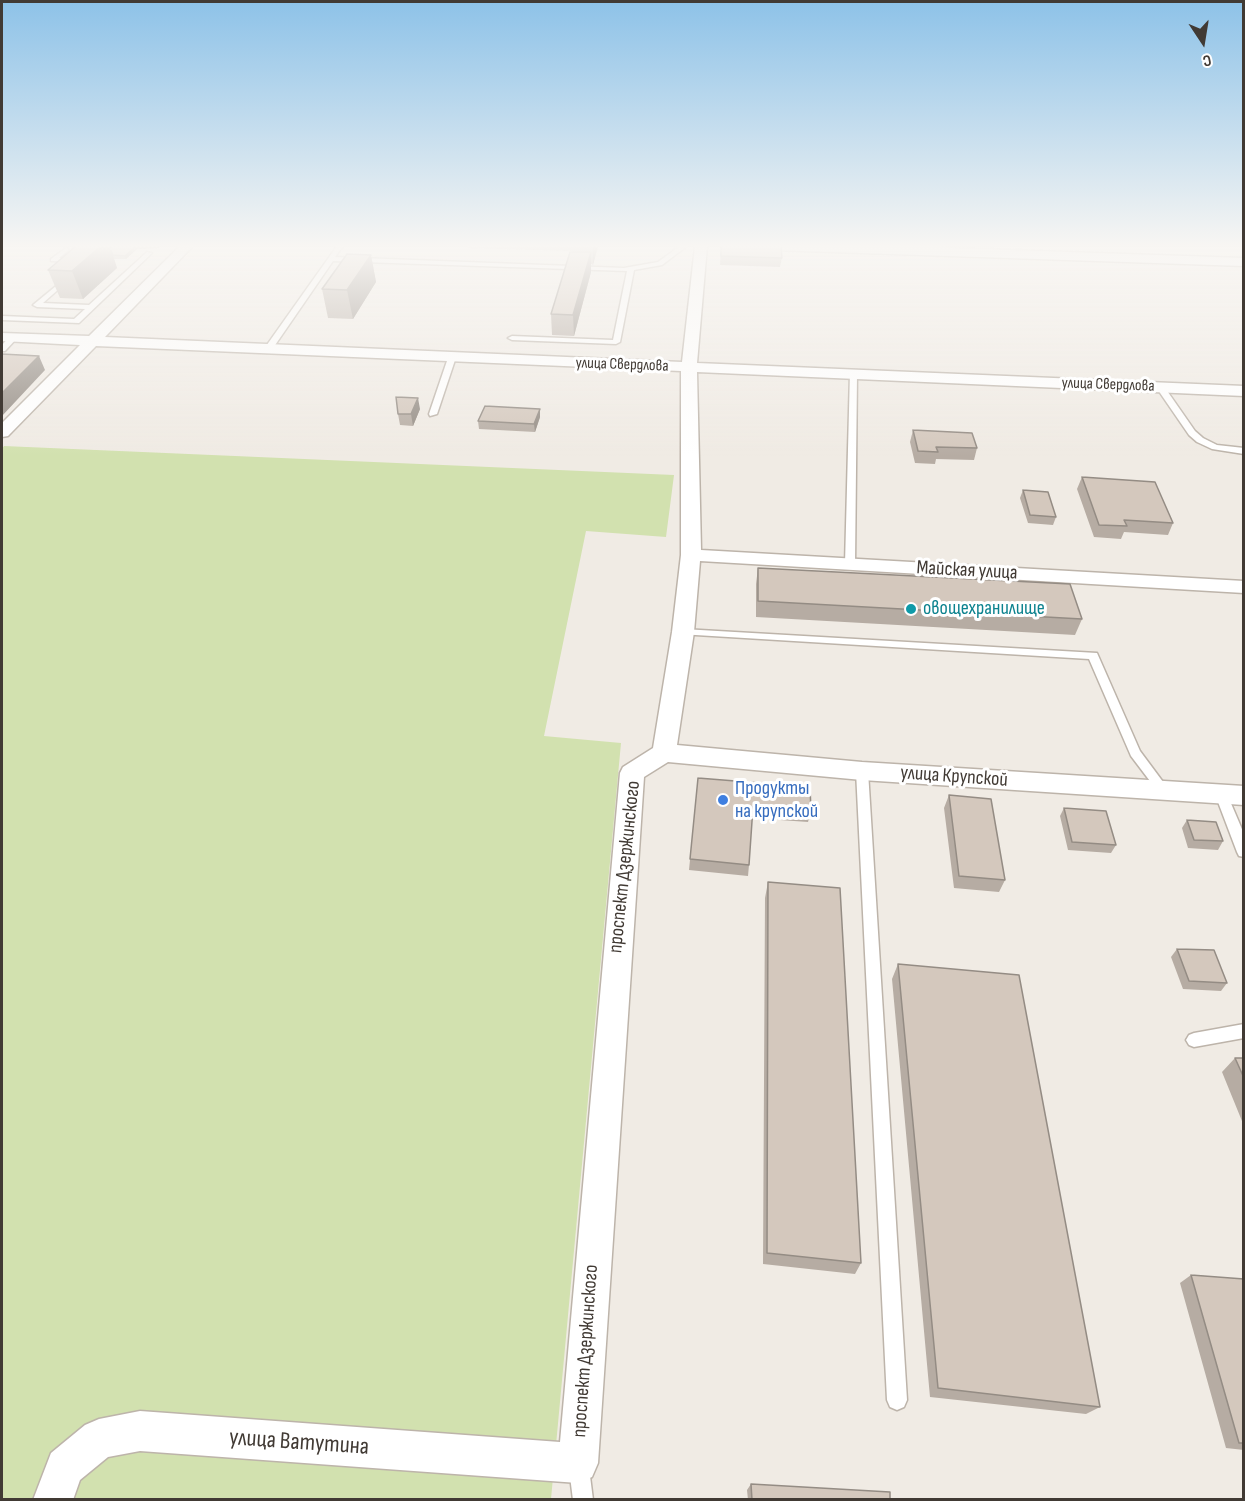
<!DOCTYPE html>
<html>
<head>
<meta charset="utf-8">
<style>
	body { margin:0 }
	#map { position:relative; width:1245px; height:1501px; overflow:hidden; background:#f0ebe4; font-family:"Sofia Sans Condensed",sans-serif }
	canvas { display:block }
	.frame { position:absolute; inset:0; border:3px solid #413a34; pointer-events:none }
	.north { position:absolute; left:1173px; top:12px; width:60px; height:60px; -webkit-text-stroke:4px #fff; paint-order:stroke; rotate:168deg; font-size:16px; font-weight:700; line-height:24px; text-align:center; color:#413a34 }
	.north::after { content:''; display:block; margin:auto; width:21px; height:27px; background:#413a34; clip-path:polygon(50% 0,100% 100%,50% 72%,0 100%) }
</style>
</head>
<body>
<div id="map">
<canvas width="1245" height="1501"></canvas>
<div class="frame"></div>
<div class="north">С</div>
</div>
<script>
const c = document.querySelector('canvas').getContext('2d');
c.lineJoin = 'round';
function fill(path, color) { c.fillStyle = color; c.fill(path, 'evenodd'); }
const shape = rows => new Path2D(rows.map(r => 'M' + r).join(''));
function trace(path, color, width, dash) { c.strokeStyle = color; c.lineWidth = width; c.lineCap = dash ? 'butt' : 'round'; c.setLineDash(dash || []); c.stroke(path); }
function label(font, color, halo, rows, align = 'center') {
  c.font = font + ' "Sofia Sans Condensed",sans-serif'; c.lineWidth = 6; c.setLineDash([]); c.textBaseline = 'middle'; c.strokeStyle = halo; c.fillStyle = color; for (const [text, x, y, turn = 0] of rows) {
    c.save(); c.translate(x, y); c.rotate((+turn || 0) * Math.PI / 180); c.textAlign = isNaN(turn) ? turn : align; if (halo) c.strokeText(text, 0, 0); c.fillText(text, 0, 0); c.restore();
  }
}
fill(shape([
	[4,446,674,475,666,537,586,531,544,736,621,743,551,1499,2,1499,2,449]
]), '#d2e1af');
const service = shape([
	[337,246,343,246,335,257,624,268,658,262,680,246,687,246,662,265,634,270,620,342,616,344,512,340,508,338,512,336,613,340,627,271,333,261,271,351,265,351,264,349,337,246],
	[66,248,69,250,59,258,76,259,79,261,78,262,51,261,51,259,66,248],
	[147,252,152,253,79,323,2,320,2,316,74,319,85,309,37,307,33,305,67,277,70,279,69,280,43,303,89,305,147,252],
	[11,335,18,337,5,351,2,351,2,345,11,335],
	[449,355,456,357,437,414,430,416,429,414,449,355],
	[850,372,857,374,855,564,850,567,845,564,850,372],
	[1157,385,1163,385,1195,431,1203,438,1217,445,1244,448,1244,454,1212,449,1197,442,1189,435,1156,387,1157,385],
	[683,629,1097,653,1140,751,1169,790,1167,793,1159,793,1131,756,1089,659,679,634,678,632,683,629],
	[862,766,866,768,868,771,907,1400,904,1407,897,1410,890,1407,887,1400,856,771,858,768,862,766],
	[1221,789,1225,791,1227,794,1244,834,1244,857,1239,856,1237,852,1215,794,1217,791,1221,789],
	[1244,1024,1244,1038,1194,1047,1189,1045,1186,1040,1189,1035,1194,1033,1244,1024],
	[579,1458,586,1461,589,1468,593,1500,573,1500,569,1468,572,1461,579,1458]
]);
const minor = shape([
	[180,246,193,246,105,337,682,362,695,246,707,246,697,363,1244,386,1244,396,697,372,701,550,1244,581,1244,593,700,561,694,632,677,745,862,762,1244,786,1244,805,862,780,668,762,644,777,598,1463,592,1477,578,1483,140,1451,108,1457,80,1480,73,1500,33,1500,51,1453,85,1425,99,1419,140,1411,560,1442,620,773,623,767,653,748,672,632,681,555,681,371,96,346,8,436,2,437,2,423,80,345,2,341,2,333,89,336,180,246],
	[767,246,892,246,1244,258,1244,266,773,250,767,246]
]);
trace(service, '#bdb4aa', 3);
trace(minor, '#bdb4aa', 3);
fill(service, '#fff');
fill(minor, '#fff');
fill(shape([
	[110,246,110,248,112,246,160,246,158,248,137,249,126,259,114,259,117,268,83,299,60,298,48,270],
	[467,246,598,246,593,265,591,264,591,272,574,336,552,335,551,314,573,251,468,248],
	[721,246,782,258,780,267,720,265],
	[371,255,376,282,353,319,328,318,322,289],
	[420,409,413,426,400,425,398,414],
	[540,409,540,417,535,432,479,429,478,421],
	[913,430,977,448,974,460,936,459,935,464,915,463,910,442],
	[1082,477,1173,523,1168,535,1124,532,1121,539,1094,537,1077,489],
	[1023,490,1056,517,1053,525,1028,523,1020,498],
	[758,568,1082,619,1075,635,756,617,756,584],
	[698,778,811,811,808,822,752,818,749,865,748,876,689,870],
	[949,795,1005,880,999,892,954,888,944,808],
	[1064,808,1116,845,1111,853,1068,850,1060,816],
	[1187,820,1223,841,1218,850,1188,848,1182,828],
	[768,882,861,1263,855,1274,763,1264,765,898],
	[1177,949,1227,983,1221,991,1183,989,1171,957],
	[898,964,1100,1407,1086,1414,930,1397,892,979],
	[1235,1058,1244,1058,1244,1126,1222,1072],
	[1191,1275,1244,1279,1244,1450,1226,1448,1180,1283],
	[751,1484,890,1500,748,1500,747,1490]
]), '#b6aca3');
fill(shape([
	[101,246,110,246,117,268,83,299,72,271],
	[136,246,160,246,158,248,137,249,126,259,125,256],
	[593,246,598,246,593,265],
	[591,252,591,272,574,336,573,315],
	[371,255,376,282,353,319,347,290],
	[39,356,45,370,2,416,2,393],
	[418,398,420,409,413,426,411,414],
	[540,409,540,417,535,432,534,424]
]), '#948c84');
const building = shape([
	[76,246,101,246,72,271,48,270,76,246],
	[112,246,136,246,125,256,113,255,110,248,112,246],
	[721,246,781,246,782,258,721,256,721,246],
	[570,252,591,252,573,315,551,314,570,252],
	[347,254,371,255,347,290,322,289,347,254],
	[2,354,39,356,2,393,2,354],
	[396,397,418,398,411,414,398,414,396,397],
	[485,406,540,409,534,424,478,421,485,406],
	[913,430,972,433,977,448,936,447,938,452,918,451,913,430],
	[1082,477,1155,482,1173,523,1124,520,1127,526,1099,525,1082,477],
	[1023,490,1048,492,1056,517,1030,515,1023,490],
	[758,568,1070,584,1082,619,758,601,758,568],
	[698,778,810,787,811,811,753,807,749,865,690,859,698,778],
	[949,795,991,799,1005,880,959,876,949,795],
	[1064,808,1106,811,1116,845,1072,842,1064,808],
	[1187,820,1216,822,1223,841,1194,840,1187,820],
	[768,882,840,888,861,1263,767,1253,768,882],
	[1177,949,1214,950,1227,983,1189,981,1177,949],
	[898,964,1019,975,1100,1407,938,1388,898,964],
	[1235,1058,1244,1058,1244,1078,1235,1058],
	[1191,1275,1244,1279,1244,1443,1239,1443,1191,1275],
	[751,1484,890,1492,890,1500,752,1500,751,1484]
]);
fill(building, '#d4c8bd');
trace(building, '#948c84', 1.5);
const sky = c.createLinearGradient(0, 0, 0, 456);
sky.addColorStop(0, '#8dc2e8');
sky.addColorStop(0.54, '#f8f6f3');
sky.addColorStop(1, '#f8f6f300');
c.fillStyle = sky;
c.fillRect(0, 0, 1245, 456);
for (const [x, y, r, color] of [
	[911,609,6,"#0f9aa8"],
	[723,800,6,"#3f7fe0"]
]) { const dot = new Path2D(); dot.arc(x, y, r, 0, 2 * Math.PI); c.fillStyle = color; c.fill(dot); trace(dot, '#fff', 2); }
label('16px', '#413a34', '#fff', [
	["улица Свердлова",622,365,2],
	["улица Свердлова",1108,385,2]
]);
label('20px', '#413a34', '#fff', [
	["Майская улица",967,571,3],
	["улица Крупской",954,777,4],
	["проспект Дзержинского",625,867,-84],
	["проспект Дзержинского",586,1351,-86]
]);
label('20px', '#0d838f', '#fff', [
	["овощехранилище",923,609]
], 'left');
label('20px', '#366cbe', '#fff', [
	["Продукты",735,789],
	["на крупской",735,812]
], 'left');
label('24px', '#413a34', '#fff', [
	["улица Ватутина",299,1443,4]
]);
</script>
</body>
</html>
